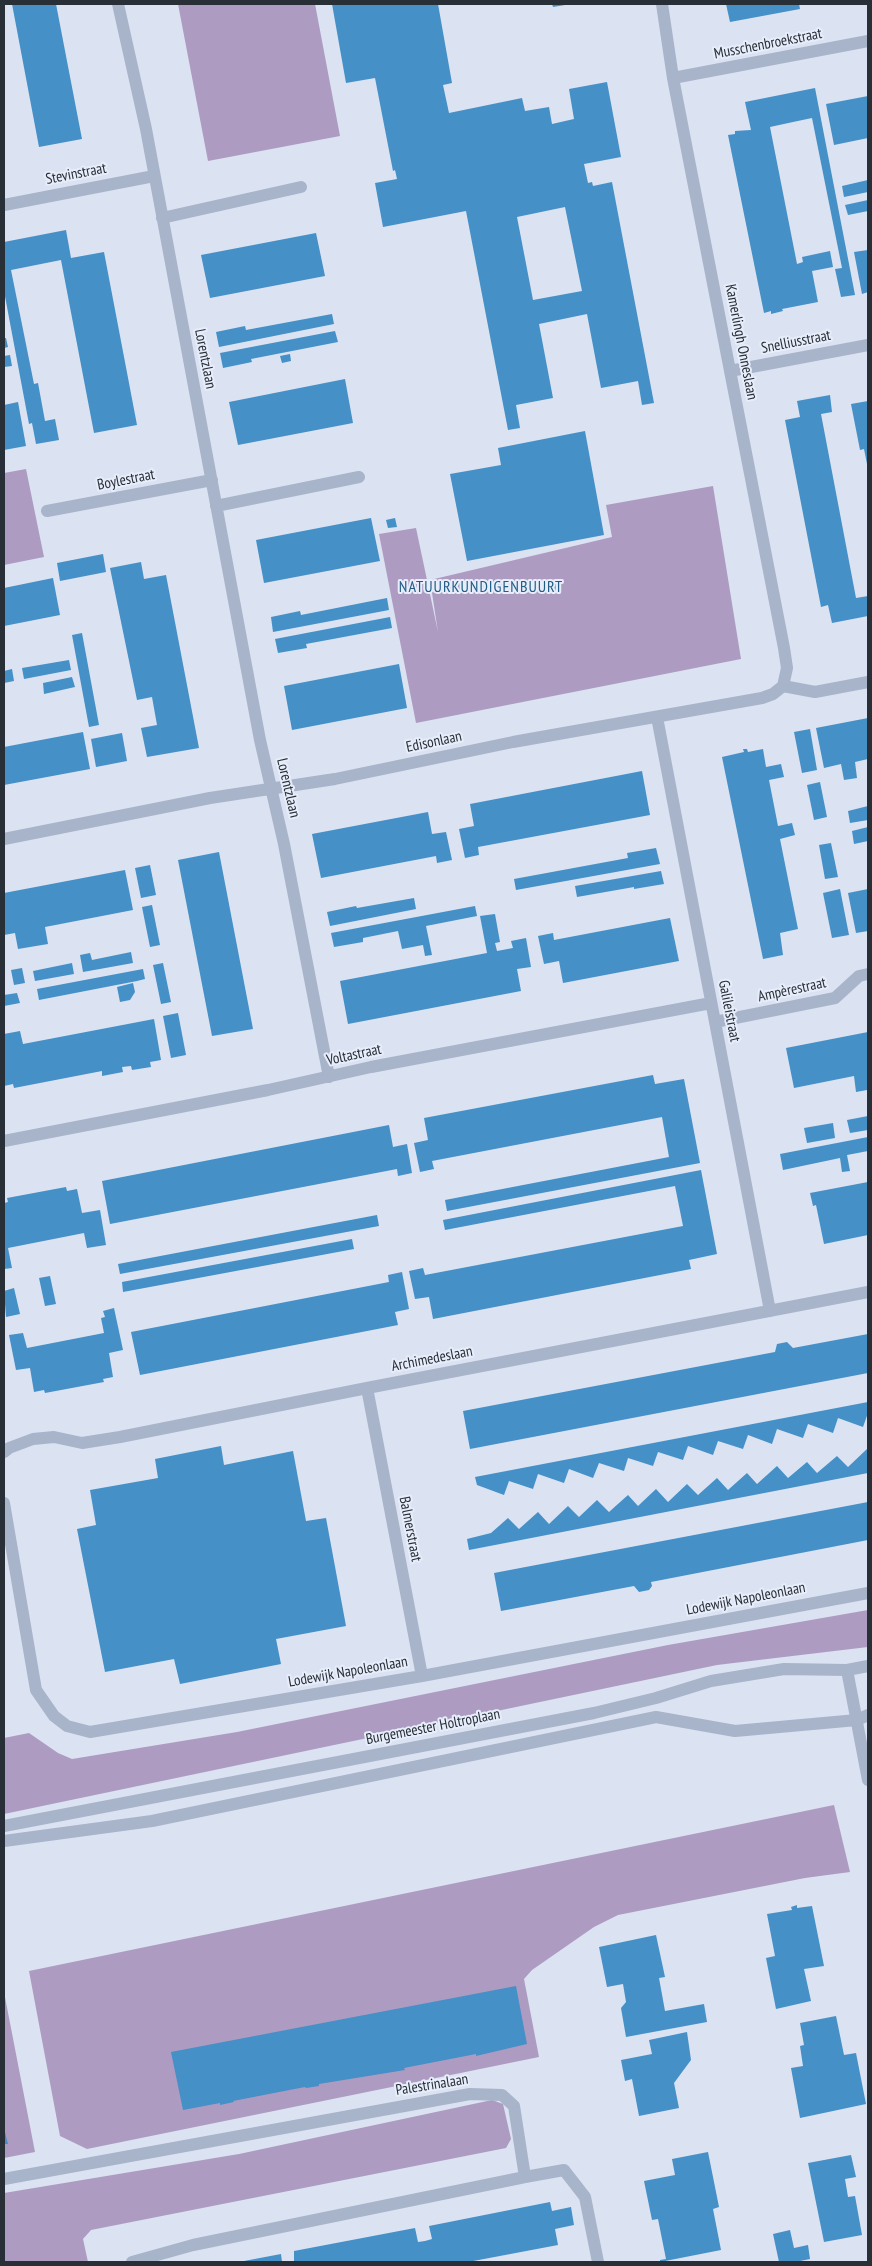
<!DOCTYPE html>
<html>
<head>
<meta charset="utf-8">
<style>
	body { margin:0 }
	#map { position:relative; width:872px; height:2266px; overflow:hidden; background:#dbe2f2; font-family:"PT Sans Narrow",sans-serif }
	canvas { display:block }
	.frame { position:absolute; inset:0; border:5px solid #282f36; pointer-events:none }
</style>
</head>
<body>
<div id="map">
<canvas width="872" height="2266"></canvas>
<div class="frame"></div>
</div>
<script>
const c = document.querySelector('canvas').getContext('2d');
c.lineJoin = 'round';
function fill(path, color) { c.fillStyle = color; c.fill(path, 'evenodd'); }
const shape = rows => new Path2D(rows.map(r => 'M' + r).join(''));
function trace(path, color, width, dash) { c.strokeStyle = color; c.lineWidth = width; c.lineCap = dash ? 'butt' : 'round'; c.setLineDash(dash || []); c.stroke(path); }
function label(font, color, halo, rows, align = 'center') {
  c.font = font + ' "PT Sans Narrow",sans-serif'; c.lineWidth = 4; c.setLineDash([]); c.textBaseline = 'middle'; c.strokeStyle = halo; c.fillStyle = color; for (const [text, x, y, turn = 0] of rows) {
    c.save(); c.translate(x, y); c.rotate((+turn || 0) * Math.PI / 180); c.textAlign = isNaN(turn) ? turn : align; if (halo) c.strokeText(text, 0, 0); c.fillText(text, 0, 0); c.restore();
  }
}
fill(shape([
	[178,4,315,4,340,136,208,161],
	[26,469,44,557,4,565,4,473],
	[713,486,741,659,416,723,379,534,416,528,438,632,430,580,612,537,606,505],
	[868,1610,868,1647,717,1665,4,1814,4,1738,29,1733,58,1753,72,1759,237,1732,668,1645],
	[834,1805,850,1872,805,1878,618,1915,594,1927,532,1970,524,1979,539,2057,87,2149,60,2136,29,1971],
	[4,1992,35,2152,4,2158],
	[492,2100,503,2104,511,2139,506,2148,91,2230,83,2239,88,2262,4,2262,4,2193,239,2154]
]), '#ae9bc1');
fill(shape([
	[12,4,56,4,82,139,39,147],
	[332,4,438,4,452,83,443,85,449,113,522,98,525,111,549,107,552,124,574,119,569,89,607,82,621,157,584,164,588,183,592,182,593,186,612,182,654,403,642,405,638,381,601,388,587,314,539,324,553,398,516,405,520,428,508,430,466,211,383,227,375,183,397,179,395,170,393,171,375,78,346,83],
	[565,207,582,291,533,300,517,217],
	[552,4,564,4,565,5,553,7],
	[726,4,799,4,800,9,730,22],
	[815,88,855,295,841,297,835,269,842,268,812,118,793,122,770,127,797,264,803,262,802,257,830,251,833,267,812,271,818,302,782,309,783,311,771,314,771,311,764,313,728,135,735,134,735,131,751,130,745,102],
	[868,96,868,138,834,145,826,104],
	[868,180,868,192,844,197,842,186],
	[868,200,868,211,848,215,845,205],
	[66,230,71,258,104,252,137,425,94,433,61,260,11,270,34,384,38,383,45,421,55,419,59,440,36,444,32,423,29,424,4,291,4,242],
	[316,233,325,276,210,298,201,255],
	[868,250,868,292,862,294,854,252],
	[332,314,334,324,219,347,216,332,245,326,246,330],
	[335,331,338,342,251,359,252,362,223,368,220,353],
	[4,338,6,338,8,347,4,348],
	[290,354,291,361,282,363,280,356],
	[10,355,12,366,4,367,4,356],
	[345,379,353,423,238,445,229,402],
	[830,395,832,412,821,414,856,598,868,596,868,616,832,623,828,605,821,607,785,420,800,417,797,401],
	[868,401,868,463,867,464,864,449,860,450,851,404],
	[18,402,26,446,4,450,4,405],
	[585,431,604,535,467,561,450,474,501,465,498,448],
	[371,518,380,561,264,583,256,540],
	[395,518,397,527,388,528,386,520],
	[103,554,106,572,60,581,57,563],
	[141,562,144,579,166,575,199,748,147,757,141,728,157,725,152,697,137,700,110,568],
	[53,578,60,615,4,626,4,588],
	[387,598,389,610,273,632,271,617,300,611,301,615],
	[390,617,392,628,306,644,307,648,278,653,275,639],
	[82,633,99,725,89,727,72,635],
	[69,660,71,670,24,679,22,668],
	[399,664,407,708,292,730,284,686],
	[12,669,14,681,4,683,4,671],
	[72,677,75,687,44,694,43,683],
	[868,718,868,759,855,762,857,778,844,780,841,764,824,768,816,728],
	[810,729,817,770,802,773,794,732],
	[83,732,90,769,4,785,4,747],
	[122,733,127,761,96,767,91,739],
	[743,749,747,749,748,752,763,749,766,767,781,764,784,777,769,780,778,826,792,823,795,835,780,839,798,929,780,933,783,955,763,959,722,757,744,752],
	[642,771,650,815,478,847,479,855,465,858,459,829,474,826,470,804],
	[820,782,827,817,814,820,807,785],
	[868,806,868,820,850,823,848,811],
	[428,812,432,834,446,832,452,860,437,863,436,856,321,878,312,834],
	[868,827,868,841,854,844,852,831],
	[831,843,838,877,825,879,819,845],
	[656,848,660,864,516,890,514,879,628,858,627,853],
	[219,852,253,1029,212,1036,178,860],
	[150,865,156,895,141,898,135,868],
	[125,870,133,910,45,927,48,944,18,949,15,933,4,935,4,893],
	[661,871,664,884,634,889,634,887,577,897,575,886],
	[840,889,849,935,832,938,823,893],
	[868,889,868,931,856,933,848,893],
	[414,898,416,909,330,926,327,912,356,906,357,908],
	[152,905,160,945,150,947,142,907],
	[475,906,477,916,426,926,432,955,425,956,423,945,402,949,398,931,363,938,363,942,334,947,331,933],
	[495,914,500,942,495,943,497,951,513,948,511,941,526,938,531,967,517,969,521,991,348,1024,340,981,487,953,480,916],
	[670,918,679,961,563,983,559,961,544,964,538,936,553,933,554,940],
	[131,952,133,963,83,972,80,955,90,953,92,960],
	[72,963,74,974,35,981,33,971],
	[163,963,171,1002,161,1004,153,965],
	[22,968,25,983,14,985,11,970],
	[143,969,145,979,137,981,39,1000,37,989],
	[133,983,135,992,130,1000,120,1002,117,987],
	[17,993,20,1003,4,1006,4,995],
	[178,1013,186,1055,171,1058,163,1016],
	[154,1019,161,1060,150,1062,151,1067,132,1070,131,1066,122,1067,123,1072,102,1076,102,1071,14,1088,13,1084,4,1086,4,1034,20,1031,23,1044],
	[868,1032,867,1090,856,1092,854,1076,794,1088,786,1048],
	[653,1075,655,1084,684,1079,700,1163,447,1211,445,1200,669,1157,662,1117,432,1161,434,1169,420,1172,414,1143,428,1140,424,1118],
	[868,1116,868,1130,850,1133,847,1120],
	[833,1123,835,1138,807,1143,804,1128],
	[389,1125,393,1147,407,1144,412,1173,398,1176,397,1169,110,1224,102,1181],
	[868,1137,868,1151,847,1155,850,1171,842,1172,840,1158,783,1170,780,1154],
	[701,1170,717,1254,689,1260,691,1269,433,1319,429,1297,415,1299,409,1271,423,1268,425,1275,683,1226,675,1186,445,1230,443,1220],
	[868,1182,868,1235,824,1244,816,1205,813,1206,810,1193],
	[66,1187,67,1191,77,1189,82,1213,100,1210,106,1245,87,1248,84,1233,8,1248,12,1268,4,1269,4,1203,8,1202,7,1198],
	[377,1215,379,1226,120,1274,118,1264],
	[352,1239,354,1249,123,1292,122,1282],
	[402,1272,409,1309,395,1312,398,1325,140,1375,131,1332,389,1282,388,1275],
	[50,1276,56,1304,45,1306,39,1278],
	[14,1288,20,1314,6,1317,4,1291],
	[114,1308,123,1350,109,1353,113,1377,103,1379,104,1382,45,1393,44,1390,34,1392,30,1368,16,1370,9,1335,23,1333,27,1348,104,1333,101,1318,105,1317,103,1311],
	[868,1334,868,1373,470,1449,463,1411,775,1352,777,1344,787,1342,793,1348],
	[868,1402,868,1413,863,1427,838,1418,833,1433,808,1424,803,1438,777,1429,772,1444,748,1435,743,1449,718,1441,713,1455,688,1446,683,1460,658,1452,653,1466,628,1458,624,1471,599,1463,593,1478,569,1469,564,1483,538,1474,533,1489,509,1481,504,1495,477,1485,475,1477],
	[221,1446,224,1465,293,1451,306,1521,326,1518,346,1626,276,1639,281,1664,180,1684,174,1659,105,1672,77,1529,96,1525,90,1490,158,1478,155,1459],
	[867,1449,868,1473,469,1550,467,1539,491,1533,508,1518,519,1529,538,1512,549,1524,568,1506,579,1517,597,1500,609,1512,628,1495,638,1506,656,1489,668,1502,687,1484,698,1495,717,1478,728,1490,747,1473,757,1484,777,1466,788,1478,807,1462,817,1473,837,1456,848,1467],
	[868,1502,868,1540,651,1582,652,1586,649,1590,639,1592,634,1586,501,1611,494,1573],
	[797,1905,797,1908,812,1906,824,1966,804,1969,811,2001,776,2009,766,1958,775,1956,767,1914,792,1910,791,1907],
	[656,1935,665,1977,659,1978,665,2011,704,2004,707,2022,626,2037,621,2008,626,2002,623,1984,607,1987,599,1947],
	[516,1986,527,2044,476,2056,476,2054,404,2068,405,2070,319,2084,319,2086,306,2088,305,2087,233,2101,234,2102,220,2105,220,2103,183,2110,171,2052],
	[836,2016,844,2055,856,2053,866,2104,800,2118,791,2068,803,2066,800,2046,804,2045,800,2023],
	[687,2032,691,2060,674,2083,679,2108,639,2116,632,2079,625,2081,621,2060,652,2054,649,2040],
	[4,2128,8,2144,4,2144],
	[708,2152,719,2207,713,2209,721,2250,660,2262,660,2260,666,2259,658,2219,652,2220,644,2181,675,2175,672,2159],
	[851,2155,856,2177,845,2179,848,2197,855,2196,862,2235,824,2242,808,2163],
	[550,2202,552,2211,571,2207,574,2225,555,2229,558,2245,468,2262,294,2262,294,2251,415,2228,418,2242,425,2241,432,2239,429,2226],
	[790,2230,794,2248,808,2245,810,2259,795,2262,779,2262,773,2234],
	[281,2254,282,2262,244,2262,244,2261]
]), '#4490c7');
trace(shape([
	[118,4,146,129,260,740,284,844,329,1077],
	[662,4,673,78,784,648,787,668,783,686],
	[673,78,868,41],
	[4,205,154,176],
	[162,218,301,187],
	[730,371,868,345],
	[216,506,359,477],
	[47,511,212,480],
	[657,717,770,1311],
	[4,839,210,798,335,779,513,742,762,698,773,694,783,686,815,692,868,682],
	[715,1022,835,998,859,976,868,974],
	[4,1141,268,1090,371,1067,711,1003],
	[367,1388,422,1676],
	[4,1452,9,1448,33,1439,54,1437,82,1443,120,1437,367,1388,868,1292],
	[4,1503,36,1690,54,1716,67,1726,90,1732,422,1676,868,1593],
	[847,1670,868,1780],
	[525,2177,564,2170,585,2197,598,2262],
	[4,2179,470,2094,502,2095,514,2106,525,2177,193,2245,132,2262]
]), '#a7b4ca', 12);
trace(shape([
	[4,1826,594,1713,656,1698,711,1681,784,1669,847,1670,868,1666],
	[4,1841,152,1821,656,1717,735,1731,857,1720,868,1715]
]), '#a7b4ca', 12);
label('15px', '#282f36', '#e7edfa', [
	["Musschenbroekstraat",768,44,-11],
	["Stevinstraat",76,174,-11],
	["Kamerlingh Onneslaan",741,342,79],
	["Snelliusstraat",796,342,-11],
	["Lorentzlaan",205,359,79],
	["Boylestraat",126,480,-11],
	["Edisonlaan",434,742,-12],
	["Lorentzlaan",288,788,77],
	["Ampèrestraat",792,990,-12],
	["Galileistraat",729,1011,79],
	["Voltastraat",354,1055,-12],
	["Archimedeslaan",432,1359,-11],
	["Balmerstraat",410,1529,79],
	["Lodewijk Napoleonlaan",746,1599,-11],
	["Lodewijk Napoleonlaan",348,1672,-10],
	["Burgemeester Holtroplaan",433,1727,-11],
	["Palestrinalaan",432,2085,-9]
]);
c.letterSpacing = '1px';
label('16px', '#205c86', '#e7edfa', [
	["NATUURKUNDIGENBUURT",481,587]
]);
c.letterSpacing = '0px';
</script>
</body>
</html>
